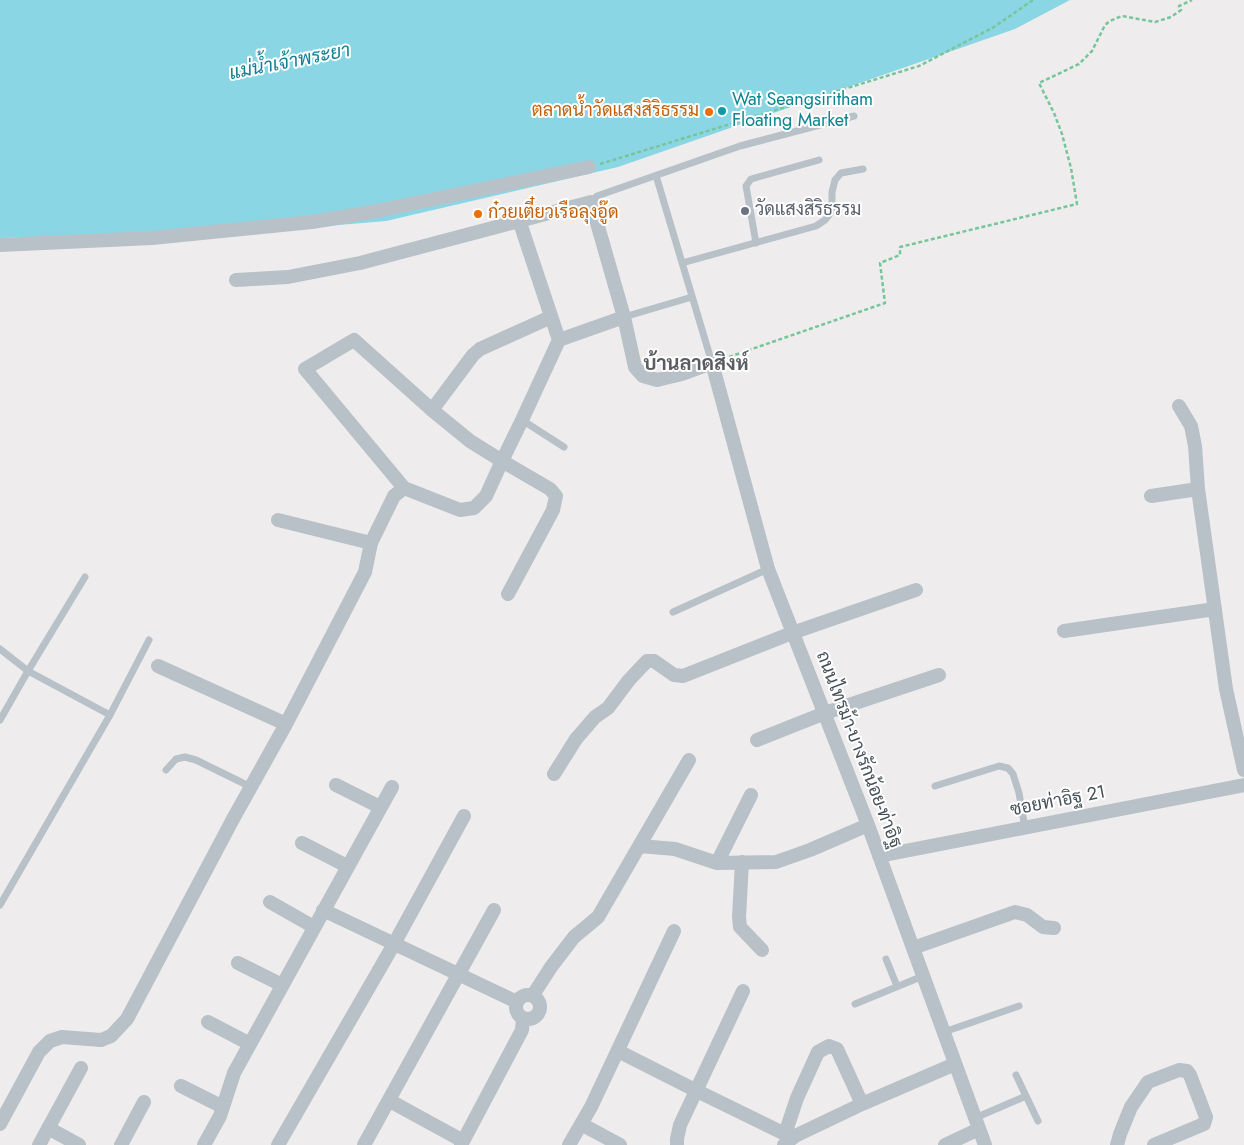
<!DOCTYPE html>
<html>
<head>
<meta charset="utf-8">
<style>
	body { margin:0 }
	canvas { display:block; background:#eeecec }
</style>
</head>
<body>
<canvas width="1244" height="1145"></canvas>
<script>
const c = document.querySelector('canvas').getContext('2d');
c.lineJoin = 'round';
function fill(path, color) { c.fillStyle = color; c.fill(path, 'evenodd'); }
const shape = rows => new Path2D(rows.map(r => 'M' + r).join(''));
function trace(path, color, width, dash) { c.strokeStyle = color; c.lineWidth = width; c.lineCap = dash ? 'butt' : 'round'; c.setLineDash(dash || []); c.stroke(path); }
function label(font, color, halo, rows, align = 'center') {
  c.font = font + ' Jost,Sarabun,sans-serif'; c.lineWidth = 4; c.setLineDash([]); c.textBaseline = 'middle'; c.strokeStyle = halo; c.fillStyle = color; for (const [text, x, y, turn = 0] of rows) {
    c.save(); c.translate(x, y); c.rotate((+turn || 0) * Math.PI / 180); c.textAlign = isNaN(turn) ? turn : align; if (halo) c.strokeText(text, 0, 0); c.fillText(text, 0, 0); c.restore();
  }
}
fill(shape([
	[0,0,1070,0,1015,29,618,167,386,221,280,230,0,238]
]), '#8bd6e5');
trace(shape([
	[600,164,919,66,994,27,1033,0],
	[723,359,885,303,880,263,900,255,900,247,1077,204,1071,168,1062,134,1054,113,1039,83,1079,64,1092,51,1105,25,1110,21,1122,16,1155,22,1171,17,1181,10,1179,6,1192,0]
]), '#76c69b', 2.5, [4, 2.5]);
trace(shape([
	[657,179,712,363],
	[591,202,597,196,740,146,854,116],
	[756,243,746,186,751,179,819,160],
	[682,263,816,226,825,220,829,215,832,210,832,192,835,180,841,173,863,169],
	[624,317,692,297],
	[522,420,564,447],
	[673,612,768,569],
	[0,649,28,671,110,715],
	[0,720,28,671,85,577],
	[166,770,176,759,185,757,196,760,251,787],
	[935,786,999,766,1008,768,1013,774,1019,793,1025,828],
	[0,905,110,715,149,640],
	[886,959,897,986],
	[855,1004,923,976],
	[944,1032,1019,1006],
	[1016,1075,1038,1121],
	[975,1118,1026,1096]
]), '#b8c1c8', 7);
trace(shape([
	[519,220,559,340],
	[0,245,152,238,312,222,372,212,589,167],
	[236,280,288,277,360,263,591,202,624,317,635,367,643,376,657,380,682,374,712,363,768,569,868,825,985,1145],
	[1179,406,1191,426,1195,446,1198,489,1226,689,1244,770],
	[432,410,473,355,480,349,551,317],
	[1151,496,1198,489],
	[278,520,371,543],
	[508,594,553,510,556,496,550,489,502,461,470,441,432,410,354,340,305,369,404,488,460,510,474,508,486,496,502,461,522,420,559,340,624,317],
	[1064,631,1215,609],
	[158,666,286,724],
	[757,740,825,713,939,675],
	[554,774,576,739,595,717,608,708,629,680,647,661,654,661,674,675,683,676,792,633,916,590],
	[336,785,380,807],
	[302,843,347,866],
	[640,846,675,849,717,863,776,862,810,850,868,825],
	[879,856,1244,785],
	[742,862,739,917,740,927,762,950],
	[717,863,751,795],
	[270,902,314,927],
	[323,910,517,1002],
	[913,948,1015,912,1027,915,1043,927,1054,928],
	[238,963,282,985],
	'516 1007a12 12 0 1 1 24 0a12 12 0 1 1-24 0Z',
	[533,995,551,967,574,937,598,917,689,760],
	[208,1022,250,1044],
	[618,1051,697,1091,785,1134,795,1136],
	[181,1086,223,1107],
	[390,1101,463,1141],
	[0,1124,39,1052,50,1041,62,1037,101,1040,111,1036,127,1019,233,819,286,724,365,572,371,543,394,496,404,488],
	[581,1124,620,1145],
	[48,1128,79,1145],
	[785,1134,797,1098,818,1052,829,1046,837,1049,862,1104],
	[39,1145,81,1068],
	[121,1145,144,1102],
	[204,1145,220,1116,234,1073,392,787],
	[278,1145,394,944,464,816],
	[364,1145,494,910],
	[461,1145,522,1030,523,1018],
	[569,1145,591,1107,674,931],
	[677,1145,677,1139,680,1125,743,991],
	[784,1145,795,1136,862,1104,955,1064],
	[945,1145,979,1129],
	[1117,1145,1120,1134,1131,1107,1148,1082,1179,1070,1187,1071,1190,1075,1206,1117,1204,1124,1154,1145]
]), '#b8c1c8', 14);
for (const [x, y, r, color] of [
	[722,111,5,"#0f9aa8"],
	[709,112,5,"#e8710a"],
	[745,211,5,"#6b7280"],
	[478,214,5,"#e8710a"]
]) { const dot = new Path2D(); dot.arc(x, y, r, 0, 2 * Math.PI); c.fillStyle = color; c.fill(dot); trace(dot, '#fff', 2); }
label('18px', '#0d838f', '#fff', [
	["Wat Seangsiritham",732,101],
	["Floating Market",732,122]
], 'left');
label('18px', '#c56008', '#fff', [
	["ตลาดน้ำวัดแสงสิริธรรม",699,112],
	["ก๋วยเตี๋ยวเรือลุงอู๊ด",488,214,"left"]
], 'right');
label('18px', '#5b616d', '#fff', [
	["วัดแสงสิริธรรม",755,211]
], 'left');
label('18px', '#455058', '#fff', [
	["ถนนไทรม้า-บางรักน้อย-ท่าอิฐ",858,750,69],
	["ซอยท่าอิฐ 21",1058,802,-11]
]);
label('italic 19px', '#157f94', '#fff', [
	["แม่น้ำเจ้าพระยา",290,63,-11]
]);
label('bold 20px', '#595c60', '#fff', [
	["บ้านลาดสิงห์",696,365]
]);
</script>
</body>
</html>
